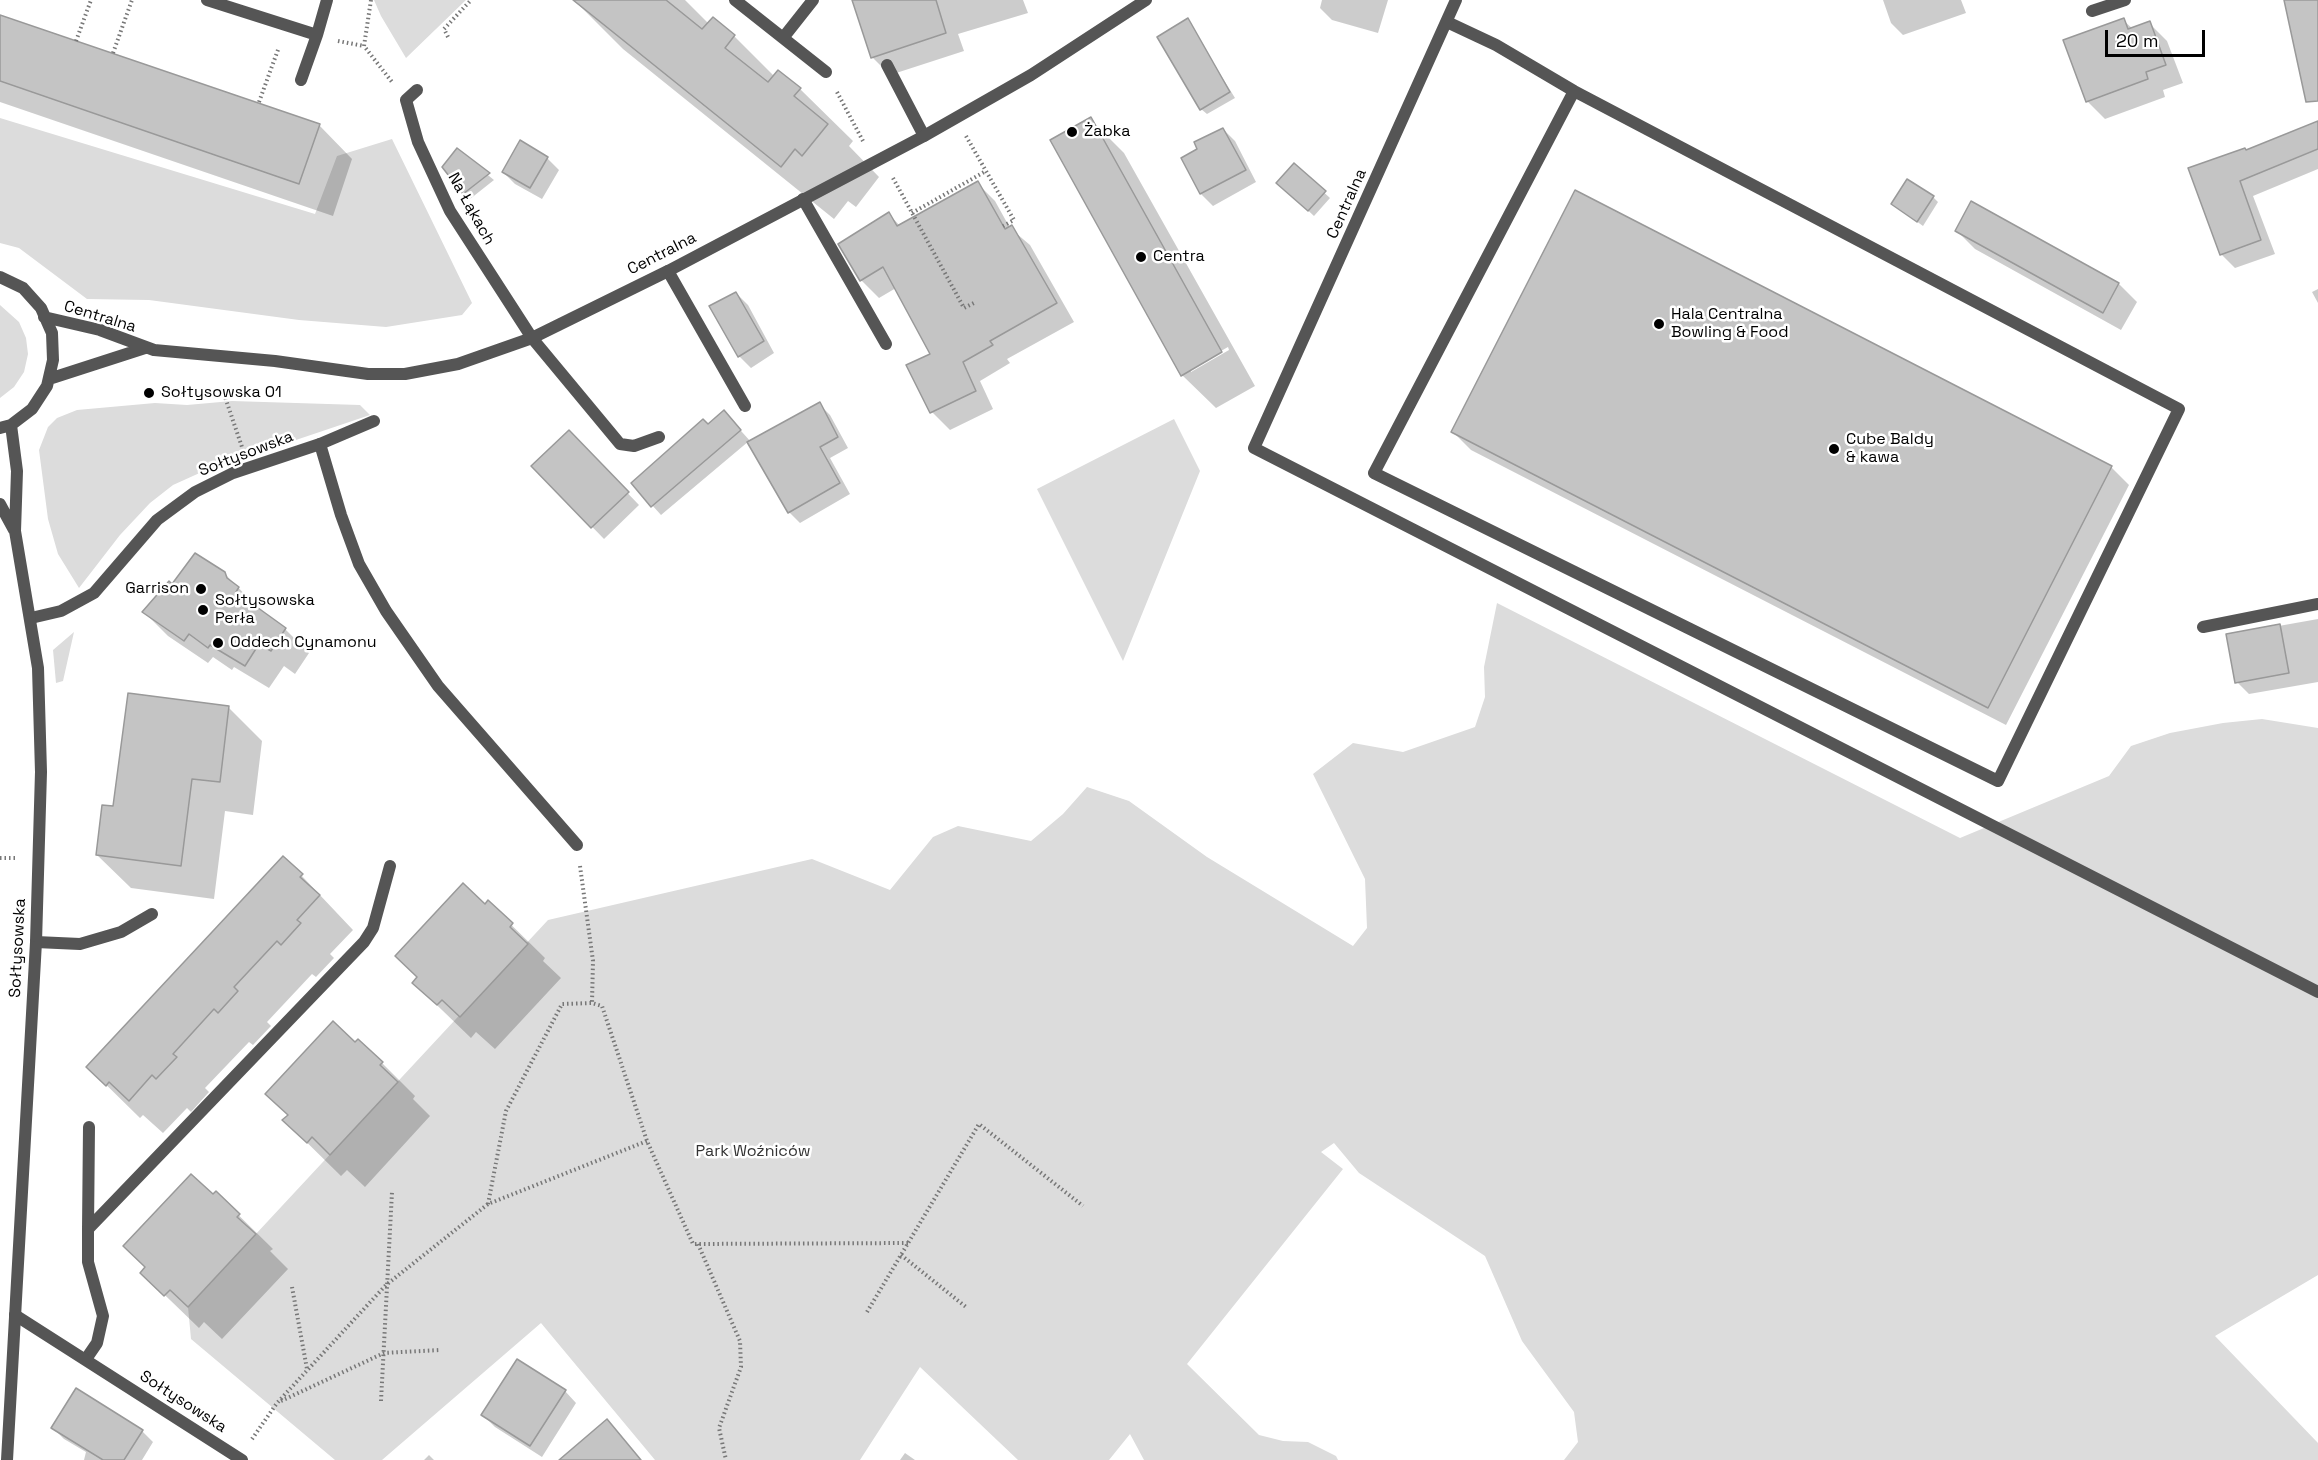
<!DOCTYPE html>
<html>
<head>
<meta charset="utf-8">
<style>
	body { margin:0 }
	#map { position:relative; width:2318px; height:1460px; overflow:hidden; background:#fff; font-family:"Space Grotesk",sans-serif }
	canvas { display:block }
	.scale { position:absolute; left:2105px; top:30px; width:100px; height:27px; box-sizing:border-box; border:3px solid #000; border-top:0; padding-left:8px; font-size:18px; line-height:21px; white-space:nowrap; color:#000; -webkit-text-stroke:4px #fff; paint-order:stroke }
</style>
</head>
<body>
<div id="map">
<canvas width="2318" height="1460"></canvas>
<div class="scale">20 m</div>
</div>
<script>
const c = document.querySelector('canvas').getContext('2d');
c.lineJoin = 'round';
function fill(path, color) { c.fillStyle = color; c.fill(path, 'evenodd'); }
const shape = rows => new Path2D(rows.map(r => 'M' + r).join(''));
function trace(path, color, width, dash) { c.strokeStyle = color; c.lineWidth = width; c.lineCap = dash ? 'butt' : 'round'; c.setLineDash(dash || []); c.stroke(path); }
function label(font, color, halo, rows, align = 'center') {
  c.font = font + ' "Space Grotesk",sans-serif'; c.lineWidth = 5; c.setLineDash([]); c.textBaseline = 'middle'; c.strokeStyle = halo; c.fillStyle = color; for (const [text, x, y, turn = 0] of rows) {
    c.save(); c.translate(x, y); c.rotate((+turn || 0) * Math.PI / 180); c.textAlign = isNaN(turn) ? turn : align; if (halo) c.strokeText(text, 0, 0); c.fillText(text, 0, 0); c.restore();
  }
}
fill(shape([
	[374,0,466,0,406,58,381,16],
	[0,118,315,214,337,156,392,139,472,303,462,315,386,327,299,320,149,300,87,299,19,248,0,243],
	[0,305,19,322,26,338,28,354,24,372,14,387,0,398],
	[232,401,360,405,370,415,204,471,173,485,150,503,120,535,79,588,58,554,48,519,39,450,48,427,57,418,77,410,155,403,187,405],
	[1174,419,1200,471,1123,661,1037,489],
	[1497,603,1960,838,2109,776,2131,746,2170,733,2223,723,2262,719,2318,728,2318,1275,2215,1336,2318,1443,2318,1460,1564,1460,1578,1442,1574,1412,1522,1341,1485,1256,1359,1173,1334,1143,1321,1152,1343,1169,1187,1364,1259,1435,1283,1441,1308,1442,1336,1456,1338,1460,1144,1460,1130,1434,1109,1460,1018,1460,920,1367,860,1460,655,1460,541,1323,382,1460,335,1460,191,1339,188,1307,548,920,812,859,890,890,933,837,958,826,1031,841,1063,814,1087,787,1129,801,1207,857,1353,946,1367,928,1365,879,1313,774,1353,743,1403,752,1475,727,1485,697,1484,667],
	[74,632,63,681,56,683,53,650]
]), '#dcdcdc');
fill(shape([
	[574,0,685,0,709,24,713,19,734,36,775,77,800,89,853,141,849,146,879,177,856,207,848,201,834,219,623,49],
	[853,0,1023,0,1028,13,958,34,964,51,890,75,872,57],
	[1322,0,1388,0,1378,33,1332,20,1320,8],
	[1883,0,1961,0,1966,13,1903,35,1891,23],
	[0,16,319,125,352,159,333,216,0,102],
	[1187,20,1235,98,1207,114,1201,109],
	[2123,20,2133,29,2149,23,2167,41,2183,83,2163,90,2165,97,2105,119,2087,101],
	[1090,119,1124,153,1255,386,1216,408,1182,375],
	[1228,347,1229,350,1191,372,1191,368],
	[2318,122,2318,169,2253,196,2275,254,2235,268,2221,254,2247,152],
	[1223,129,1235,141,1256,182,1213,206,1201,194,1183,159,1199,150],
	[457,150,494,180,470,199,444,167],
	[547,158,559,170,542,199,515,184,503,172],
	[1294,165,1330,198,1314,216,1284,188],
	[977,183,995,201,1010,228,1030,245,1074,322,1007,359,1010,363,980,381,993,409,950,430,932,412,932,354,896,288,879,298,861,280,889,214,900,226],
	[1933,197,1938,202,1923,226,1893,204],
	[1972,203,2119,284,2137,302,2121,330,1975,249,1957,231],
	[2318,289,2318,303,2312,292],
	[736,293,748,305,774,353,751,368,739,356],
	[819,404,830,415,848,448,830,458,850,494,800,523,789,512,749,441,661,515,633,484,708,426,733,422,751,442],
	[569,432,639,505,604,539,533,466],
	[1453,432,2111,467,2129,485,2006,725,1471,450],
	[224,573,262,612,285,629,309,653,295,674,284,666,269,688,234,667,232,670,213,657,208,663,168,636,144,612,172,586],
	[2318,619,2318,682,2249,694,2237,682,2228,635],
	[229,708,262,741,253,815,225,811,214,899,131,888,97,855,115,808],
	[301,875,353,930,330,954,334,958,316,977,312,974,267,1022,271,1026,253,1045,249,1042,205,1088,209,1092,191,1112,187,1108,163,1133,143,1115,140,1118,88,1067],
	[489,903,545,958,543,961,561,978,495,1049,476,1032,471,1038,414,983],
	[355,1044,382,1063,415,1096,413,1099,430,1116,365,1187,347,1170,341,1176,284,1120],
	[216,1193,273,1249,270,1251,288,1269,222,1339,204,1322,199,1328,142,1273],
	[565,1391,576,1403,542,1457,495,1427,483,1415],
	[53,1428,142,1431,153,1442,142,1460,84,1460,86,1452,64,1439],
	[905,1453,915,1460,900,1460],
	[429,1455,434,1460,424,1460]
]), '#0003');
const building = shape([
	[573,0,666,0,702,29,713,17,735,35,725,48,768,82,778,70,801,88,794,96,828,124,802,156,795,149,781,167,573,0],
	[852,0,936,0,946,33,871,58,852,0],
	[2284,0,2318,0,2318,101,2306,102,2284,0],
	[0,15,320,124,299,184,0,81,0,15],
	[1188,18,1230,92,1200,110,1157,37,1188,18],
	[2124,18,2128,29,2150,21,2166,65,2146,72,2148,79,2086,102,2063,40,2124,18],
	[1091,117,1222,352,1181,376,1050,140,1091,117],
	[2318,121,2318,149,2240,181,2261,240,2220,255,2188,168,2245,148,2246,150,2318,121],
	[1223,128,1246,170,1200,194,1181,158,1197,149,1194,142,1223,128],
	[520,140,548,157,530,188,502,172,520,140],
	[457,148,490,173,463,194,442,167,457,148],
	[1294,163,1326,191,1308,211,1276,183,1294,163],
	[1907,179,1934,196,1917,222,1891,204,1907,179],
	[978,181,1005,229,1012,225,1057,303,990,341,993,345,963,362,976,391,930,413,906,365,930,354,883,267,860,281,838,244,889,212,897,226,978,181],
	[1575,190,2112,466,1988,708,1451,432,1575,190],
	[1971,201,2119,283,2103,313,1955,231,1971,201],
	[736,292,764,341,738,357,709,306,736,292],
	[820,402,838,437,820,447,840,483,788,513,747,442,820,402],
	[724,410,741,430,651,507,631,483,703,419,708,424,724,410],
	[569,430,629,492,591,528,531,466,569,430],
	[195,553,225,572,227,578,239,587,236,592,286,628,271,651,259,644,245,666,210,645,208,648,189,634,184,641,142,612,169,581,172,584,195,553],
	[2280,624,2289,673,2235,683,2226,634,2280,624],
	[128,693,229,706,220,782,192,779,181,866,96,855,102,805,113,806,128,693],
	[283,856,303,874,300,877,320,895,297,920,301,923,281,945,277,941,234,987,238,991,218,1013,214,1009,173,1054,177,1057,156,1079,152,1075,129,1101,109,1082,106,1086,86,1067,283,856],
	[463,883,485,904,488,900,513,923,510,927,528,944,460,1017,442,1000,437,1005,412,983,417,977,395,956,463,883],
	[333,1021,355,1042,358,1039,383,1062,380,1065,398,1082,330,1155,312,1137,307,1143,282,1120,288,1115,265,1094,333,1021],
	[191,1174,213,1194,216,1191,240,1214,237,1217,256,1234,188,1307,170,1290,164,1296,140,1273,145,1267,123,1246,191,1174],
	[517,1359,566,1390,530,1446,481,1415,517,1359],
	[76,1388,143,1430,124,1460,103,1460,51,1428,76,1388],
	[607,1419,641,1460,559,1460,607,1419]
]);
fill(building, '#c4c4c4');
trace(building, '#999', 1.5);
trace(shape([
	[371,0,364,46,392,82],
	[448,37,444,29,471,0],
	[76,41,91,0],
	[338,41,364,46],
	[113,53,132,0],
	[837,92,864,143],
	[259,102,279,47],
	[966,136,1014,220,1003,226],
	[893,178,964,308,974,303],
	[912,213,986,171],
	[224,394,242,447],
	[0,858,17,858],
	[580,866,593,961,592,1003],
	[488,1204,506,1111,562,1004,592,1003,602,1006,647,1141,693,1244,909,1243],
	[698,1244,740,1341,741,1367,719,1428,726,1460],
	[901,1255,966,1307],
	[292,1287,307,1369],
	[867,1312,979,1124,1083,1206],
	[281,1401,384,1353,440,1350],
	[381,1401,392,1192],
	[252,1439,277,1403,386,1285,488,1204,647,1141]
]), '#777', 4, [1.5, 3]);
trace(shape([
	[735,0,826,72],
	[2092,11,2125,0],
	[1447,22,1496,45,1574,91,2179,409,1998,781,1374,473,1574,91],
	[783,38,813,0],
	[887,65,924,136],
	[417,90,406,100,418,142,450,211,532,338,620,444,634,446,659,437],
	[803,199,886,344],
	[668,271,745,406],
	[320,444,341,515,359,564,386,611,438,686,577,845],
	[2203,627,2318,604],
	[36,942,80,944,121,932,152,914],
	[88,1229,89,1127],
	[86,1359,97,1343,103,1316,88,1262,88,1229,364,942,373,928,390,866]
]), '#555', 12);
trace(shape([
	[207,0,317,35,327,0],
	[1456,0,1254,448,2318,992],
	[301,80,317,35],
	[31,618,61,611,94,593,157,520,195,492,233,473,320,444,374,421],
	[15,1315,242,1460]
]), '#555', 12);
trace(shape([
	[0,277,23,288,41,308,52,333,53,360,47,386,32,409,11,425,0,428],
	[44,317,100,330,154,350,275,361,368,374,405,374,458,364,532,338,668,271,924,136,1031,75,1146,0],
	[49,379,145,348],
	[0,504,14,530],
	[7,1460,36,942,41,772,38,668,15,531,17,471,11,425]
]), '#555', 12);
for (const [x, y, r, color] of [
	[1072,132,6,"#000"],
	[1141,257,6,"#000"],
	[1659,324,6,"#000"],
	[149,393,6,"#000"],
	[1834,449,6,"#000"],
	[201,589,6,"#000"],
	[203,610,6,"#000"],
	[218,643,6,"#000"]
]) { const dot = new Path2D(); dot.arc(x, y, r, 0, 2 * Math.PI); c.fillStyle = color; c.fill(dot); trace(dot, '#fff', 2); }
label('16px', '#000', '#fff', [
	["Żabka",1084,132],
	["Centra",1153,257],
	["Hala Centralna",1671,315],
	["Bowling & Food",1671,333],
	["Sołtysowska 01",161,393],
	["Cube Baldy",1846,440],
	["& kawa",1846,458],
	["Garrison",189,589,"right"],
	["Sołtysowska",215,601],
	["Perła",215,619],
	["Oddech Cynamonu",230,643]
], 'left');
label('16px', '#000', '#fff', [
	["Centralna",1347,204,-66],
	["Na Łąkach",471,209,61],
	["Centralna",662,254,-27],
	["Centralna",100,317,17],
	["Sołtysowska",246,454,-21],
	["Sołtysowska",18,948,-87],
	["Sołtysowska",183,1402,33]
]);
label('16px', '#333', '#fff', [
	["Park Woźniców",753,1152]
]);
</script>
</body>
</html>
